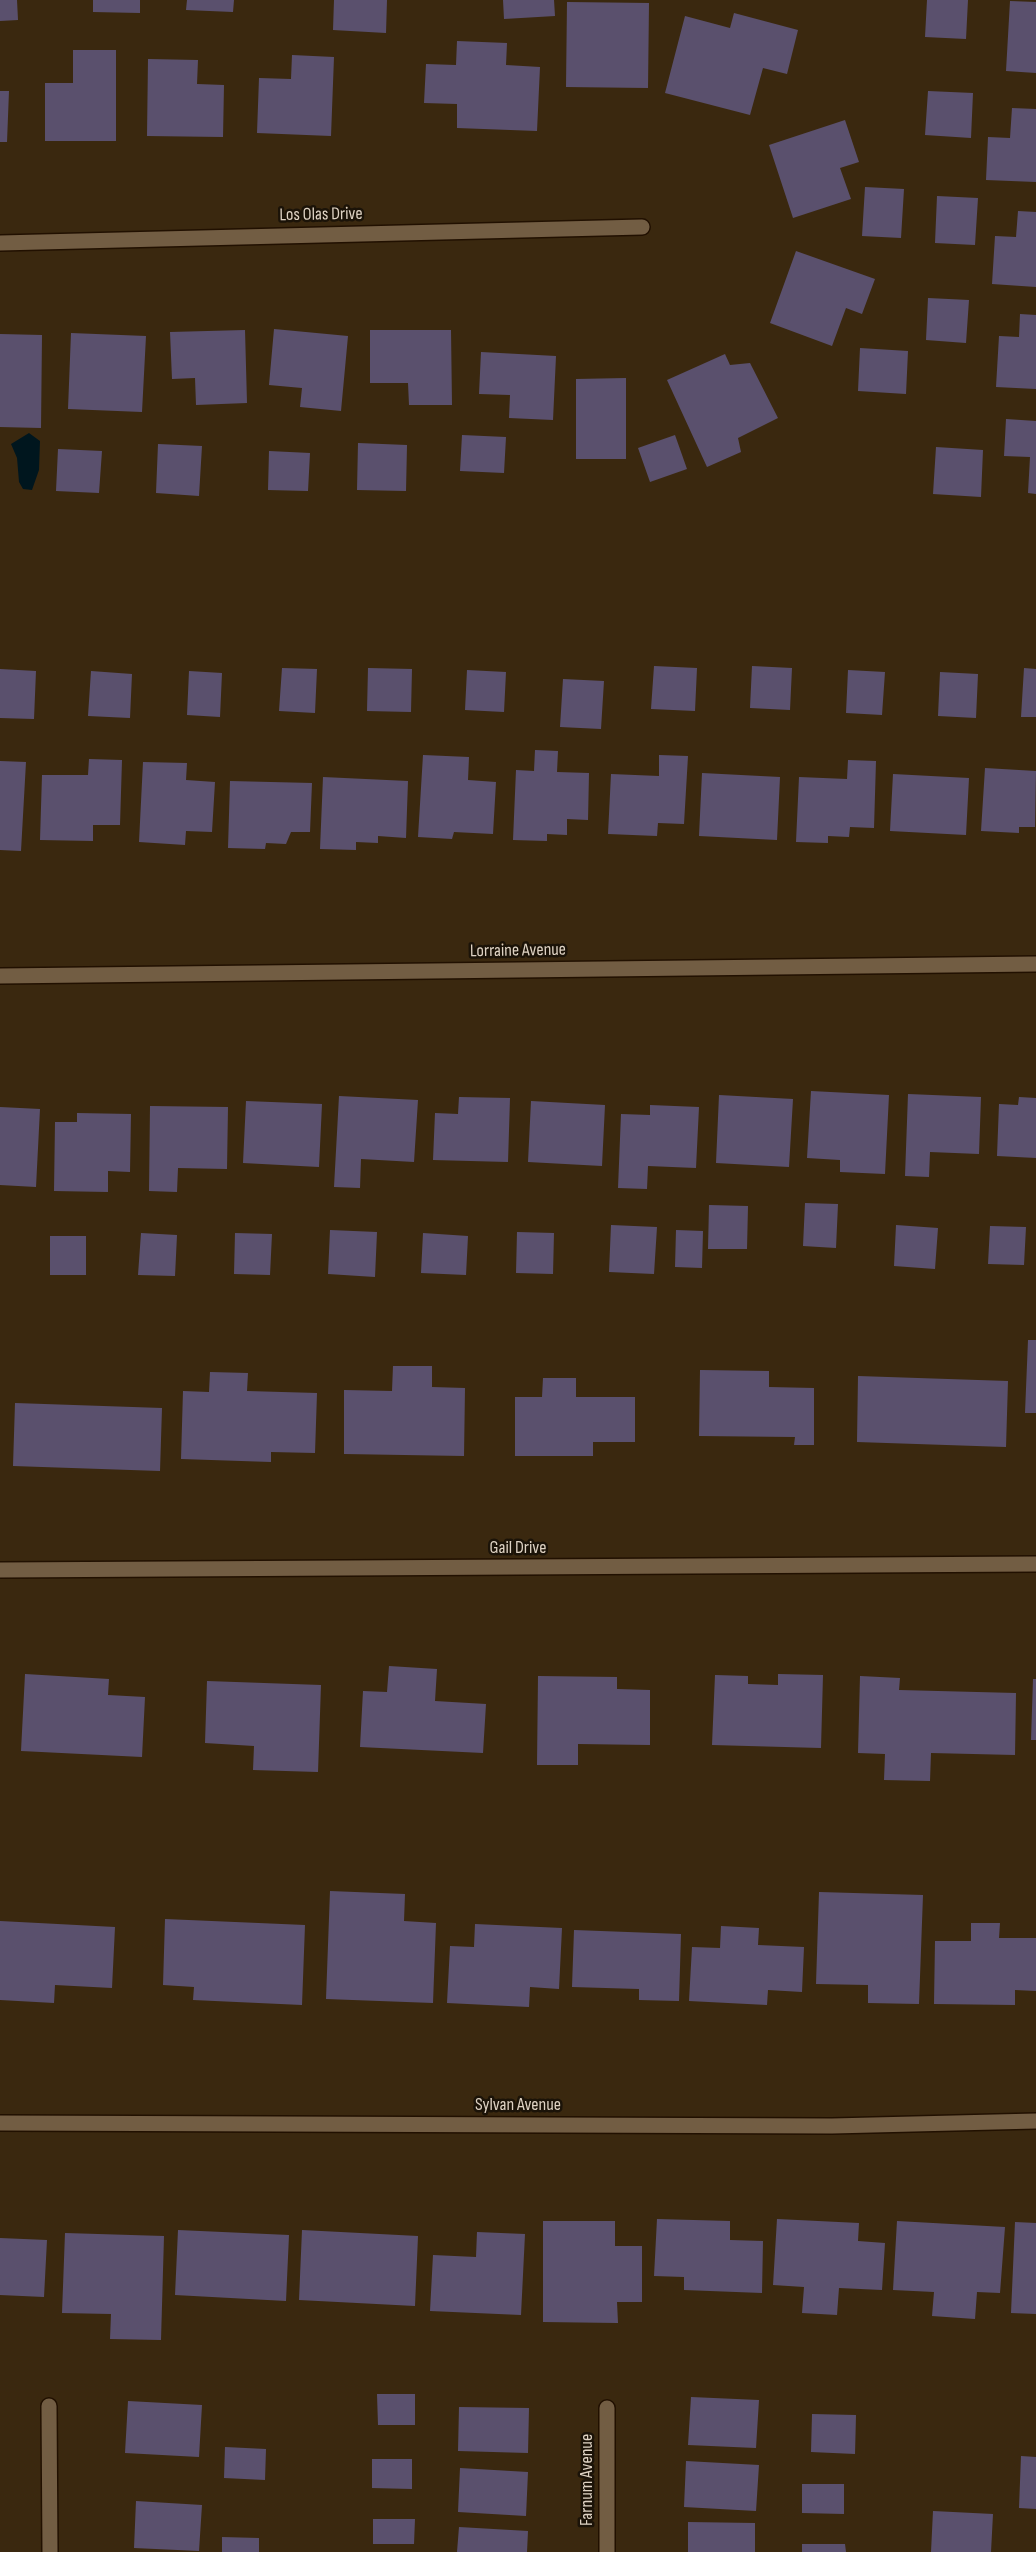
<!DOCTYPE html>
<html>
<head>
<meta charset="utf-8">
<style>
	body { margin:0 }
	canvas { display:block; background:#3a280f }
</style>
</head>
<body>
<canvas width="1036" height="2552"></canvas>
<script>
const c = document.querySelector('canvas').getContext('2d');
c.lineJoin = 'round';
function fill(path, color) { c.fillStyle = color; c.fill(path, 'evenodd'); }
const shape = rows => new Path2D(rows.map(r => 'M' + r).join(''));
function trace(path, color, width, dash) { c.strokeStyle = color; c.lineWidth = width; c.lineCap = dash ? 'butt' : 'round'; c.setLineDash(dash || []); c.stroke(path); }
function label(font, color, halo, rows, align = 'center') {
  c.font = font + ' "Sofia Sans Condensed",sans-serif'; c.lineWidth = 5; c.setLineDash([]); c.textBaseline = 'middle'; c.strokeStyle = halo; c.fillStyle = color; for (const [text, x, y, turn = 0] of rows) {
    c.save(); c.translate(x, y); c.rotate((+turn || 0) * Math.PI / 180); c.textAlign = isNaN(turn) ? turn : align; if (halo) c.strokeText(text, 0, 0); c.fillText(text, 0, 0); c.restore();
  }
}
fill(shape([
	[29,433,40,441,39,470,32,490,23,489,19,482,17,458,11,444]
]), '#00161e');
fill(shape([
	[0,0,17,0,18,20,0,21],
	[93,0,140,0,140,13,93,12],
	[187,0,234,0,233,12,186,10],
	[334,0,387,0,386,33,333,30],
	[503,0,554,0,555,16,504,19],
	[927,0,968,0,966,39,925,37],
	[1010,1,1036,2,1036,73,1006,71],
	[567,2,649,3,648,88,566,87],
	[734,13,798,30,787,74,763,68,750,115,665,93,685,16,730,28],
	[457,41,507,43,506,65,540,67,537,131,457,128,457,104,424,103,426,64,456,65],
	[73,50,116,50,116,141,45,141,45,83,73,83],
	[292,55,334,57,331,136,257,133,259,78,291,79],
	[148,59,198,60,197,84,224,85,223,137,147,136],
	[0,91,9,91,7,142,0,142],
	[928,91,973,93,971,138,925,135],
	[1012,108,1036,109,1036,182,986,180,988,137,1010,138],
	[845,120,859,162,840,168,851,199,793,218,769,145],
	[865,187,904,189,901,238,862,236],
	[937,196,978,198,975,245,935,243],
	[1018,211,1036,212,1036,287,992,284,995,236,1016,237],
	[796,251,875,279,862,314,846,308,832,346,770,323],
	[928,298,969,300,966,343,926,340],
	[1020,314,1036,315,1036,389,996,387,999,336,1019,337],
	[274,329,348,336,341,411,300,407,302,388,269,385],
	[245,330,247,403,196,405,195,378,172,379,170,332],
	[370,330,451,330,452,405,409,405,408,383,370,383],
	[71,333,146,336,142,412,68,409],
	[0,334,42,335,41,428,0,427],
	[860,348,908,351,906,394,858,391],
	[481,352,556,356,553,420,509,418,510,395,479,394],
	[725,354,730,365,750,363,778,418,738,438,741,452,707,467,667,380],
	[626,378,626,459,576,459,576,379],
	[1006,419,1036,421,1036,494,1028,493,1030,457,1004,456],
	[462,435,506,437,504,473,460,471],
	[675,435,687,469,650,482,638,448],
	[358,443,407,445,406,491,357,490],
	[158,444,202,446,199,496,156,493],
	[936,447,983,450,981,497,933,494],
	[58,449,102,451,99,493,56,491],
	[269,451,310,453,308,491,268,490],
	[654,666,697,668,695,711,651,709],
	[752,666,792,668,790,710,750,708],
	[282,668,317,669,315,713,279,711],
	[368,668,412,669,411,712,367,711],
	[1024,668,1036,669,1036,717,1021,717],
	[0,669,36,671,34,719,0,718],
	[467,670,506,672,504,712,465,710],
	[848,670,885,672,882,715,846,713],
	[91,671,132,674,130,718,88,716],
	[189,671,222,673,220,717,187,715],
	[940,672,978,674,976,718,938,716],
	[563,679,604,681,601,729,560,727],
	[535,750,558,751,557,772,589,773,588,820,567,819,567,835,547,834,547,841,513,840,516,770,534,771],
	[423,755,469,757,468,780,496,782,493,834,454,832,452,839,418,837],
	[659,755,688,756,684,824,658,823,657,836,608,834,611,774,659,776],
	[89,759,122,760,120,825,93,825,93,841,40,840,42,775,88,775],
	[848,760,876,761,874,828,850,827,849,837,828,836,828,843,796,842,799,777,847,779],
	[0,761,26,762,21,851,0,850],
	[143,762,187,763,186,780,215,782,212,832,186,831,185,845,139,842],
	[985,768,1036,771,1035,827,1019,827,1019,833,981,831],
	[702,773,780,777,777,840,699,836],
	[893,774,969,778,966,835,890,831],
	[323,777,408,781,406,838,378,836,378,843,356,842,356,850,320,849],
	[230,781,312,783,310,832,291,832,286,844,266,843,265,849,228,848],
	[811,1091,889,1095,885,1174,840,1172,840,1160,807,1158],
	[908,1094,981,1097,979,1154,930,1152,929,1177,905,1176],
	[719,1095,793,1099,789,1167,716,1163],
	[339,1096,418,1100,414,1162,361,1159,360,1188,334,1187],
	[459,1097,510,1098,508,1162,433,1160,435,1113,458,1114],
	[1019,1097,1036,1098,1036,1158,997,1156,999,1104,1018,1105],
	[246,1101,322,1104,319,1167,243,1163],
	[531,1101,605,1105,602,1166,528,1162],
	[650,1105,699,1107,696,1168,648,1166,647,1189,618,1188,621,1114,650,1115],
	[150,1106,228,1107,227,1169,178,1168,177,1192,149,1191],
	[0,1107,40,1109,36,1187,0,1185],
	[77,1113,131,1114,130,1172,108,1171,108,1192,54,1191,55,1122,77,1122],
	[805,1203,838,1204,836,1248,803,1246],
	[709,1205,748,1206,747,1249,708,1249],
	[611,1225,657,1227,654,1274,609,1272],
	[896,1225,938,1228,935,1269,894,1266],
	[990,1226,1026,1227,1024,1265,988,1264],
	[330,1230,377,1232,375,1277,328,1274],
	[676,1230,703,1231,702,1268,675,1267],
	[517,1232,554,1233,553,1274,516,1273],
	[141,1233,177,1235,175,1276,138,1275],
	[235,1233,272,1234,270,1275,234,1274],
	[423,1233,468,1236,466,1275,421,1273],
	[50,1236,86,1236,86,1275,50,1275],
	[1028,1340,1036,1340,1036,1413,1025,1413],
	[393,1366,432,1366,432,1387,465,1388,464,1456,344,1454,344,1390,392,1391],
	[700,1370,769,1371,769,1387,814,1388,814,1445,794,1445,795,1437,699,1436],
	[210,1372,248,1373,247,1391,317,1393,315,1453,271,1452,271,1462,181,1459,183,1391,209,1392],
	[858,1376,1008,1381,1006,1447,857,1442],
	[543,1378,576,1378,576,1397,635,1397,635,1442,593,1442,593,1456,515,1456,515,1397,542,1397],
	[15,1403,162,1408,160,1471,13,1466],
	[389,1666,437,1669,435,1701,486,1704,483,1753,360,1747,363,1691,387,1692],
	[25,1674,109,1679,108,1695,145,1697,142,1757,21,1751],
	[778,1674,823,1675,821,1748,712,1745,715,1675,748,1676,748,1684,778,1685],
	[538,1676,617,1677,617,1689,650,1690,650,1745,578,1744,578,1765,537,1765],
	[860,1676,900,1678,899,1690,1016,1693,1015,1755,931,1753,930,1781,884,1780,885,1754,858,1753],
	[1033,1679,1036,1679,1036,1740,1031,1740],
	[207,1681,321,1685,318,1772,253,1770,254,1746,205,1743],
	[330,1891,405,1894,404,1921,436,1923,433,2003,326,1999],
	[819,1892,923,1895,919,2004,868,2003,868,1985,816,1984],
	[165,1919,305,1925,302,2005,193,2000,194,1987,163,1985],
	[0,1921,115,1927,112,1988,55,1985,54,2003,0,2000],
	[971,1923,1000,1923,999,1938,1036,1938,1036,1991,1015,1990,1015,2005,934,2004,935,1941,971,1941],
	[475,1924,562,1928,559,1989,530,1987,529,2007,447,2003,450,1946,474,1947],
	[721,1926,759,1928,758,1945,804,1947,802,1992,768,1990,767,2005,689,2001,692,1947,720,1948],
	[574,1930,681,1934,679,2001,639,2000,639,1989,572,1987],
	[657,2219,730,2221,730,2240,763,2241,762,2293,684,2290,684,2277,654,2276],
	[777,2219,859,2223,858,2241,885,2243,882,2290,839,2288,837,2315,802,2313,804,2287,773,2285],
	[543,2221,615,2221,615,2246,642,2246,642,2302,617,2302,618,2323,543,2322],
	[897,2221,1005,2227,1000,2293,977,2292,975,2319,932,2316,934,2292,893,2290],
	[1015,2222,1036,2223,1036,2314,1011,2313],
	[178,2230,289,2235,286,2301,175,2295],
	[302,2230,418,2236,415,2306,299,2300],
	[477,2232,525,2234,521,2315,430,2311,433,2255,476,2257],
	[65,2233,164,2236,161,2340,110,2339,111,2314,62,2313],
	[0,2238,47,2240,44,2297,0,2295],
	[377,2394,415,2394,415,2425,378,2425],
	[691,2397,759,2400,756,2448,688,2445],
	[128,2401,202,2405,199,2457,125,2453],
	[459,2407,529,2408,528,2453,458,2451],
	[812,2414,856,2415,855,2454,811,2452],
	[225,2447,266,2449,265,2480,224,2478],
	[1021,2456,1036,2457,1036,2509,1019,2508],
	[372,2459,412,2459,412,2489,372,2488],
	[686,2461,759,2465,756,2511,684,2507],
	[460,2468,528,2472,526,2516,458,2512],
	[802,2484,844,2484,844,2514,802,2513],
	[136,2501,202,2505,199,2551,134,2548],
	[933,2511,993,2514,991,2552,931,2552],
	[373,2519,415,2519,414,2544,373,2544],
	[688,2522,755,2523,755,2552,688,2552],
	[459,2527,528,2531,527,2552,457,2552],
	[222,2537,259,2538,259,2552,222,2552],
	[802,2544,845,2544,846,2552,802,2552]
]), '#5a506d');
const minor = shape([
	[0,243,642,227],
	[0,976,1036,964],
	[0,1570,1036,1564],
	[0,2123,832,2126,1036,2121],
	[49,2406,50,2552],
	[607,2552,607,2408]
]);
trace(minor, '#211000', 18);
trace(minor, '#725d43', 15);
label('18px', '#ded2c3', '#1b1308', [
	["Los Olas Drive",321,215,-1],
	["Lorraine Avenue",518,951,-1],
	["Gail Drive",518,1548],
	["Sylvan Avenue",518,2105],
	["Farnum Avenue",587,2480,-90]
]);
</script>
</body>
</html>
